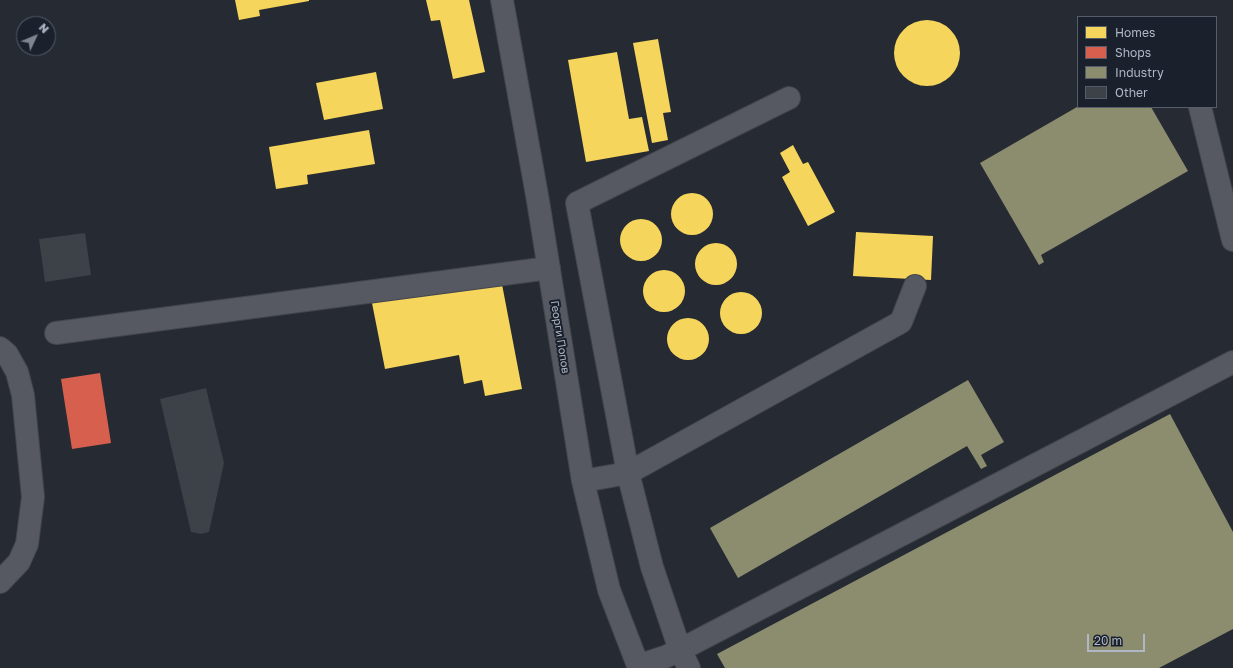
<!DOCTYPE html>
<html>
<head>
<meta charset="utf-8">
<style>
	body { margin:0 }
	#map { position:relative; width:1233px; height:668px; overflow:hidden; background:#262b33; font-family:"Golos Text",sans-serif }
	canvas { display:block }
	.legend { position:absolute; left:1077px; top:16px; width:140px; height:92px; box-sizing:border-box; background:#1a212d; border:1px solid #565d6a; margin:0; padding:5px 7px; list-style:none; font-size:12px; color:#afb7c5 }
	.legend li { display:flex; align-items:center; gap:8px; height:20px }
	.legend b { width:20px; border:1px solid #565d6a }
	.north { position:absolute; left:16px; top:16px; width:40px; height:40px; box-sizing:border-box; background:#1a212d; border:1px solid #565d6a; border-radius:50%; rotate:46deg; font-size:11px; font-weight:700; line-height:16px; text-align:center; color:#afb7c5 }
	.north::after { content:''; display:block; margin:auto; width:14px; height:18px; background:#7f8692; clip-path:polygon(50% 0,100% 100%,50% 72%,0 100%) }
	.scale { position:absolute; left:1087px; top:634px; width:58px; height:18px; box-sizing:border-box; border:2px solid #afb7c5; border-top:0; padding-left:5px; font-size:12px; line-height:14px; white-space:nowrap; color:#afb7c5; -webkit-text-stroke:3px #1a212d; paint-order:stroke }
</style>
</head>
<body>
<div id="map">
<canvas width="1233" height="668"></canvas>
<ul class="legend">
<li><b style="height:11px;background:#f6d55c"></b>Homes</li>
<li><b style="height:11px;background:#d6604d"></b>Shops</li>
<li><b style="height:11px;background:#8c8c6e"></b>Industry</li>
<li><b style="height:11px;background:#3d4148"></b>Other</li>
</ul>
<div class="north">N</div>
<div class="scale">20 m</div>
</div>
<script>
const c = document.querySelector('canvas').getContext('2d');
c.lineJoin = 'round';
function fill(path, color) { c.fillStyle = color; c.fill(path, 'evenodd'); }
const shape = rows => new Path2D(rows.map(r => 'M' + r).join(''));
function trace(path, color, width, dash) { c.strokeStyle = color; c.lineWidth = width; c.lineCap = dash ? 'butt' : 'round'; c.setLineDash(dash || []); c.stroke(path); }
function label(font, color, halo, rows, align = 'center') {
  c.font = font + ' "Golos Text",sans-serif'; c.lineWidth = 4; c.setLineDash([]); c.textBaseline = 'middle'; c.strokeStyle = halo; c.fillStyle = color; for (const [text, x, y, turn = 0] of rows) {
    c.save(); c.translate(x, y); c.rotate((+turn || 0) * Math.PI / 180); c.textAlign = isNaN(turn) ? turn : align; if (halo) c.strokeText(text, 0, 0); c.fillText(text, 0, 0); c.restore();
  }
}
fill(shape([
	[235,0,309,0,309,1,259,10,260,16,239,20],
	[426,0,469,0,485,72,453,79,440,20,431,21],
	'894 53a33 33 0 1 1 66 0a33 33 0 1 1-66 0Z',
	[658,39,671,112,663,113,668,140,652,143,633,43],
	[617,52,629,119,642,117,649,151,586,162,568,60],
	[376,72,383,109,324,120,316,83],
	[369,130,375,164,307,175,308,184,276,189,269,147],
	[793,145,803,164,808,162,835,212,808,226,782,177,790,172,780,153],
	'671 214a21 21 0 1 1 42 0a21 21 0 1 1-42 0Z',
	'620 240a21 21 0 1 1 42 0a21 21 0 1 1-42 0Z',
	[856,232,933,236,931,280,853,276],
	'695 264a21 21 0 1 1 42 0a21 21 0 1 1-42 0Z',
	'643 291a21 21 0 1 1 42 0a21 21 0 1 1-42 0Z',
	[501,279,522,389,485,396,482,380,464,384,459,355,385,369,372,303],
	'720 313a21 21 0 1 1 42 0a21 21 0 1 1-42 0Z',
	'667 339a21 21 0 1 1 42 0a21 21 0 1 1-42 0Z'
]), '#f6d55c');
fill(shape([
	[100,373,111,443,72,449,61,379]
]), '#d6604d');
fill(shape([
	[1077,107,1151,107,1188,171,1041,255,1044,262,1039,265,980,163],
	[968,380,1004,442,981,455,987,466,981,469,967,446,738,578,710,528],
	[1170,414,1233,532,1233,629,1159,668,725,668,717,654]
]), '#8c8c6e');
fill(shape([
	[85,233,91,275,45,282,39,239],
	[206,388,224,463,209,532,201,534,191,532,160,399]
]), '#3d4148');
const minor = shape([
	[502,0,538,201,583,481,609,590,639,668],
	[1200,107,1233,240],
	[56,333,549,268],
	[0,348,7,354,17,372,23,395,33,497,27,544,19,562,0,582],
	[583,481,628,473,577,203,789,98],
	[638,666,665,657,680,650,652,567,628,473,901,322,915,286],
	[689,668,680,650,1233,362]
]);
trace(minor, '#42464c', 24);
trace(minor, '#565961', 22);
label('11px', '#afb7c5', '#1a212d', [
	["Георги Попов",560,337,81]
]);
</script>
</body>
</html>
